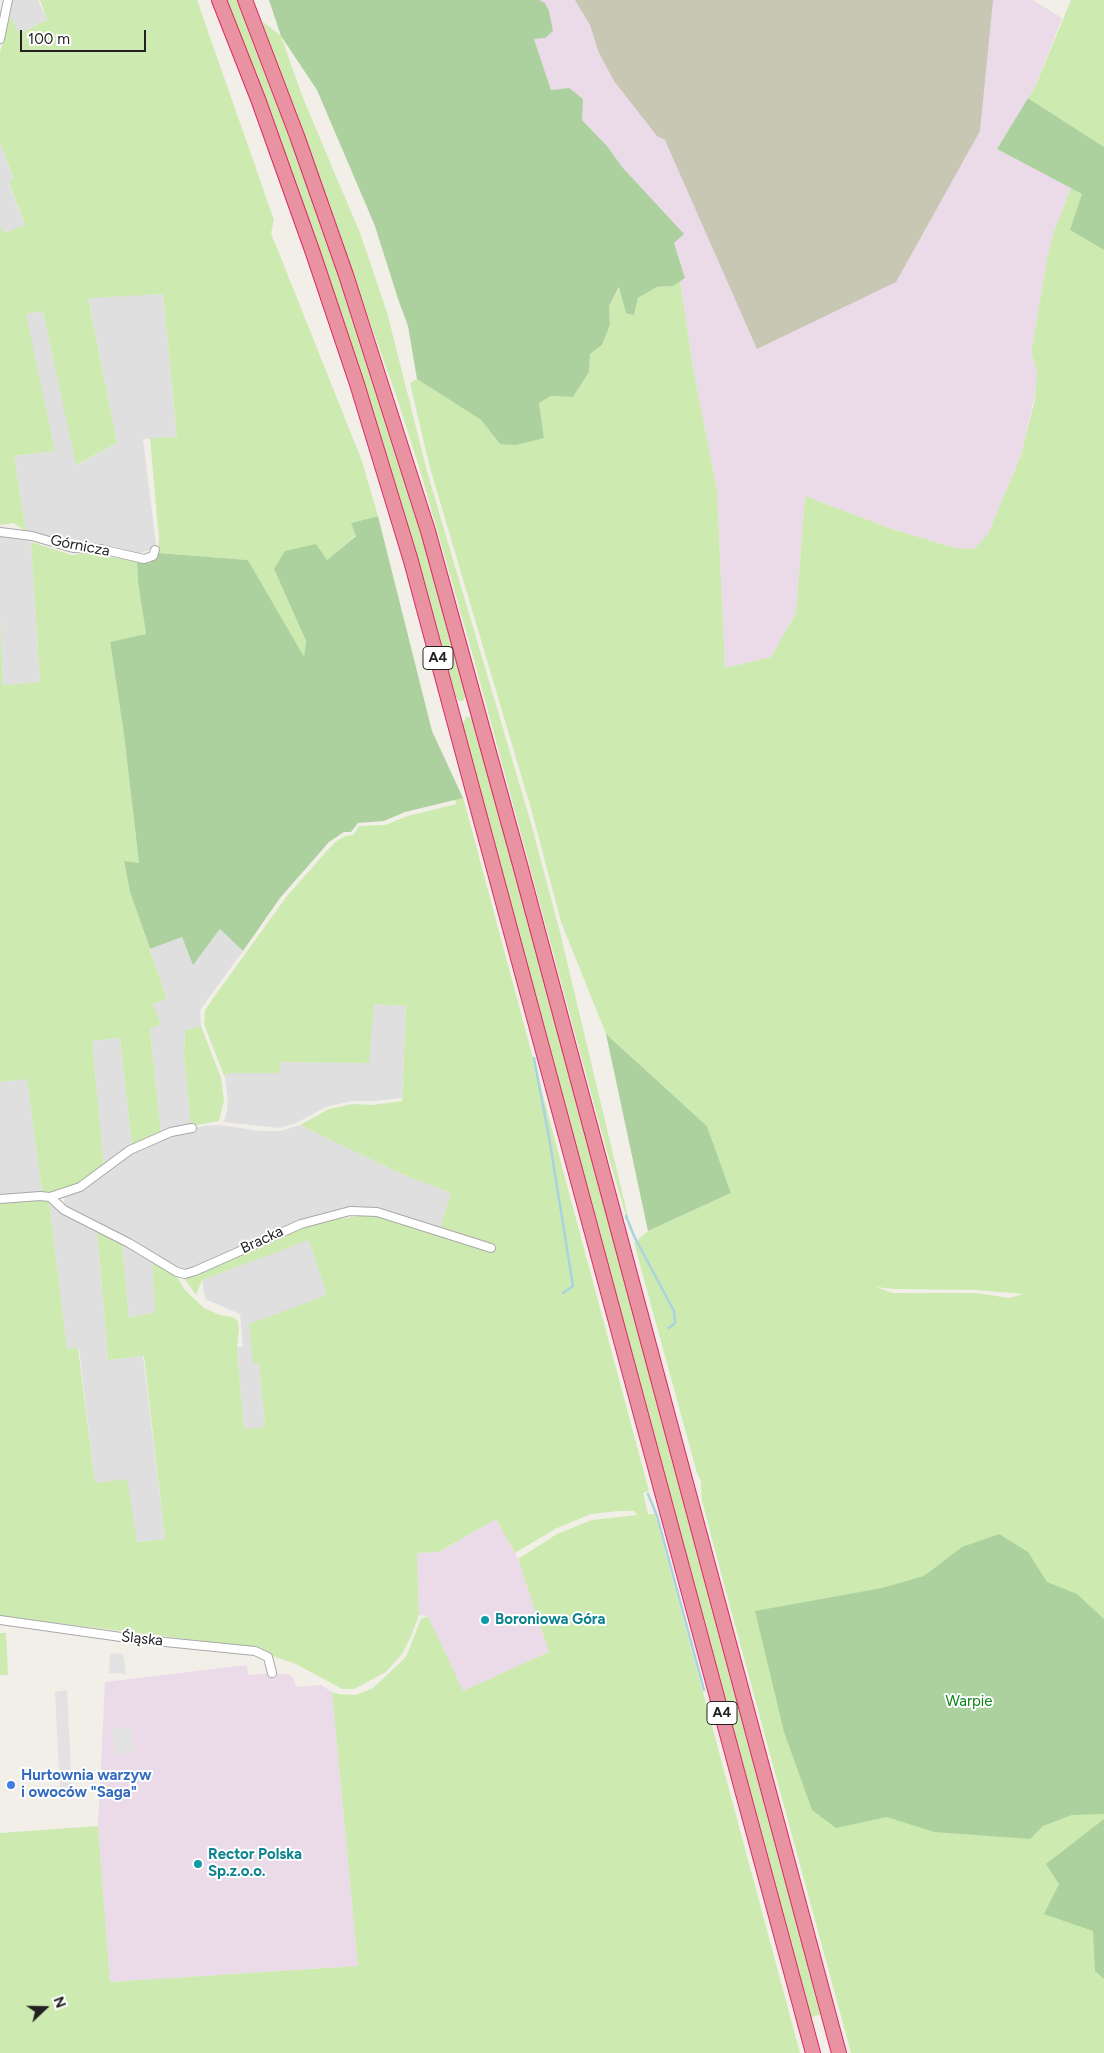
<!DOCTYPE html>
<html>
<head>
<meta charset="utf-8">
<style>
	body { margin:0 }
	#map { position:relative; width:1104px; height:2053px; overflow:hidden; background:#f2efe9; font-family:Figtree,sans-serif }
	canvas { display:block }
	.north { position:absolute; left:20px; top:1983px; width:50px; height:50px; -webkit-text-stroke:4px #fff; paint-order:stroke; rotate:69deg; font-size:14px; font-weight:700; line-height:20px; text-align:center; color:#222 }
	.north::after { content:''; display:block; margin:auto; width:18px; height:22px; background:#222; clip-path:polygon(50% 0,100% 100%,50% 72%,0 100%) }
	.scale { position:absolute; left:20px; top:30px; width:126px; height:22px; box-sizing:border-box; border:2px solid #222; border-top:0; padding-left:6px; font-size:15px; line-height:18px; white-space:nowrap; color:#222; -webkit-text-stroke:4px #fff; paint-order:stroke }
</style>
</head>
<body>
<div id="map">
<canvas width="1104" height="2053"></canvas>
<div class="north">N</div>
<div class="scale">100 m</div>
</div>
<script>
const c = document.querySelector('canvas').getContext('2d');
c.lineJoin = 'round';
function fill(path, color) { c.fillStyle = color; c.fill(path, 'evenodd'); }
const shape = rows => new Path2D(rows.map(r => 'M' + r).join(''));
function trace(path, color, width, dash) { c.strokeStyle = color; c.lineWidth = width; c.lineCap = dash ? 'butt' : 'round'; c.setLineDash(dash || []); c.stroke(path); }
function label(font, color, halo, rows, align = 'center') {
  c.font = font + ' Figtree,sans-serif'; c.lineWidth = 4; c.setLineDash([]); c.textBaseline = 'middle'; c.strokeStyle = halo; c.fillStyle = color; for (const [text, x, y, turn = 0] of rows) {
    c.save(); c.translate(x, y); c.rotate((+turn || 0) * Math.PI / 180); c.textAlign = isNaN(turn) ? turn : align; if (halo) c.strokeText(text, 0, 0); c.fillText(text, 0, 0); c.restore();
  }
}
fill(shape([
	[12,0,38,0,47,20,20,33,10,17],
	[0,143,14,180,9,183,25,226,3,233,0,226],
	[163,294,177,438,143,439,156,544,151,550,139,553,113,546,74,546,26,531,14,456,55,451,25,314,43,311,77,465,117,443,88,297],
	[0,535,12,536,31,542,40,682,3,685,0,615],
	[220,929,243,951,200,1010,201,1026,185,1031,184,1056,191,1126,161,1134,150,1028,161,1024,153,1004,167,999,150,949,182,937,193,964],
	[374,1004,406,1006,402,1098,374,1101,351,1101,326,1107,296,1123,279,1128,223,1122,226,1116,228,1100,225,1078,227,1073,280,1073,279,1062,319,1062],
	[120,1038,132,1147,104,1167,92,1041],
	[27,1079,42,1192,0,1196,0,1082],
	[219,1125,261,1131,280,1131,300,1125,397,1172,452,1193,440,1228,377,1209,367,1208,349,1210,325,1214,299,1222,198,1268,179,1271,66,1207,64,1202,65,1194,130,1151,171,1133,204,1126],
	[49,1201,62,1213,97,1229,108,1360,143,1356,165,1539,137,1542,95,1483,79,1348,67,1349],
	[309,1239,327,1295,253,1363,259,1363,265,1427,244,1430,237,1347,243,1347,240,1314,205,1299,202,1280],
	[122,1244,152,1259,156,1313,129,1318]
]), '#e0dfdf');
fill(shape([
	[539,0,1033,0,1062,18,1035,87,997,149,1071,188,1054,231,1047,259,1032,348,1032,355,1037,370,1037,385,1021,455,988,534,974,549,955,548,892,529,805,496,796,613,771,657,725,668,717,489,694,373,680,281,685,278,674,243,607,146,582,120,569,89,551,90,534,39,545,38,545,3],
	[496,1519,518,1559,549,1652,463,1692,428,1616,419,1615,417,1553,440,1552],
	[247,1665,248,1675,272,1673,291,1675,297,1687,321,1685,332,1692,358,1966,110,1982,98,1826,105,1682]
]), '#ebdbe8');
fill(shape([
	[575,0,993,0,980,131,896,282,757,349,665,140,657,136,614,81,599,53,590,25]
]), '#c7c7b4');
fill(shape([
	[40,0,197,0,274,220,271,233,362,461,378,516,351,523,356,535,327,560,274,569,306,641,304,658,248,560,158,553,159,539,150,438,177,437,163,294,88,298,117,443,76,465,43,311,26,314,55,451,14,456,26,531,13,523,0,525,0,226,4,233,25,225,9,182,14,179,0,143,0,52,10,17,20,33,47,20],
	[225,0,238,0,308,183,340,276,403,467,467,693,463,701,459,701,454,695],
	[1071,0,1104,0,1104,147,1028,98,1035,87],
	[262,21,281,36,303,98,360,233,387,312,428,475,531,823,559,928,628,1217,626,1216,604,1141,471,649,420,470,396,395],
	[1071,188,1083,194,1070,230,1104,250,1104,2053,851,2053,729,1603,702,1501,701,1482,697,1473,634,1243,648,1231,731,1193,707,1126,606,1034,561,922,532,812,430,468,410,383,417,379,481,420,500,444,544,438,539,403,551,396,573,397,589,372,590,354,602,345,610,325,609,306,620,287,626,312,634,315,638,298,657,287,673,286,680,281,694,373,717,489,725,668,771,657,796,613,805,496,892,529,955,548,974,549,988,534,1021,455,1035,399,1037,370,1032,355,1032,348,1047,259,1054,231],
	[876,1287,894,1289,976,1290,1023,1294,1009,1298,976,1293,893,1293],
	[31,542,72,555,85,553,137,561,138,582,146,634,110,643,124,735,139,864,124,862,130,892,167,999,153,1004,161,1024,150,1029,161,1134,132,1147,120,1038,92,1041,104,1167,80,1185,46,1193,42,1192,27,1079,0,1082,0,615,3,685,40,682],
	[467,716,475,721,637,1320,759,1785,822,2014,809,2018,462,725],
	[463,797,649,1491,643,1493,648,1514,655,1514,800,2053,0,2053,0,1833,98,1826,110,1982,358,1966,332,1692,338,1694,356,1695,373,1688,406,1657,421,1619,428,1616,463,1691,549,1652,518,1559,557,1534,592,1520,637,1515,634,1511,619,1511,591,1514,555,1529,515,1553,496,1519,439,1552,417,1553,419,1615,412,1634,402,1654,386,1672,354,1689,342,1689,296,1664,270,1655,259,1648,0,1616,0,1202,39,1198,49,1201,67,1349,78,1348,95,1483,127,1479,137,1542,165,1539,144,1356,108,1360,97,1229,122,1244,129,1318,155,1312,152,1259,175,1273,184,1289,204,1308,220,1315,233,1317,238,1321,239,1329,237,1348,244,1429,265,1427,259,1363,253,1363,249,1324,327,1295,309,1240,202,1280,196,1295,182,1275,200,1273,303,1228,324,1221,368,1215,373,1216,377,1209,440,1228,451,1193,397,1172,300,1125,329,1109,352,1104,372,1105,402,1101,406,1006,374,1004,369,1063,280,1062,280,1073,227,1073,225,1078,204,1024,205,1010,214,997,287,896,334,843,345,836,353,835,359,826,385,825,408,816,456,804,455,800],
	[201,1026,221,1078,224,1101,219,1121,191,1126,184,1056,185,1031],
	[0,1633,6,1633,8,1675,0,1675]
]), '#cdebb0');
fill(shape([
	[269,0,539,0,545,3,549,11,553,31,545,38,534,39,551,90,569,88,583,99,582,120,607,146,622,167,684,234,674,243,685,278,673,286,657,287,638,298,634,315,626,313,619,287,609,306,610,325,602,345,590,354,589,372,573,397,551,396,539,403,544,438,516,445,500,444,481,420,417,379,408,326,398,299,375,226,317,90,281,36],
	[1028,98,1104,147,1104,250,1070,230,1082,194,997,149],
	[378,516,432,731,463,798,405,812,384,821,358,823,351,832,344,832,329,842,280,898,243,951,220,929,193,965,182,937,150,949,130,892,124,861,139,863,124,735,110,642,146,634,138,582,137,561,150,563,158,553,248,560,304,657,306,641,274,569,285,551,316,544,327,560,356,536,351,523],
	[606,1034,707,1126,731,1193,648,1231],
	[999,1534,1028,1552,1047,1582,1077,1594,1104,1619,1104,1814,1072,1815,1043,1826,1030,1839,934,1832,887,1817,836,1828,812,1810,784,1732,755,1611,882,1588,924,1576,962,1547],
	[1104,1819,1104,1979,1095,1971,1093,1931,1044,1914,1059,1884,1046,1864]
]), '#add19e');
fill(shape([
	[110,1653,123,1654,126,1674,109,1673],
	[67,1690,72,1792,60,1791,55,1692],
	[132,1726,134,1753,115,1755,113,1728]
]), '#e2e2e2');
trace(shape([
	[534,1058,550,1143,573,1286,563,1293],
	[626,1216,634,1236,674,1311,675,1323,669,1328],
	[648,1494,657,1516,704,1690]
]), '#aad3df', 2.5);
const minor = shape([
	[0,39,8,0],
	[0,532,32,536,73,548,101,549,144,559,153,556,155,550],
	[50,1197,80,1187,130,1150,171,1132,192,1128],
	[0,1199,40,1196,50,1197,64,1210,129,1243,177,1272,185,1274,195,1271,301,1224,350,1211,377,1212,491,1248],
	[0,1620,135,1639,255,1651,268,1657,272,1673]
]);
const motorway = shape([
	[219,0,258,99,313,253,357,384,411,561,813,2053],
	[245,0,297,136,346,275,428,531,522,872,839,2053]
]);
trace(minor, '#a9a9a9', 10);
trace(motorway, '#dc2a67', 16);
trace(minor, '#fff', 8);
trace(motorway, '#e892a2', 14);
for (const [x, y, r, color] of [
	[485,1620,5,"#0f9aa8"],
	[11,1785,5,"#3f7fe0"],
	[198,1864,5,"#0f9aa8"]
]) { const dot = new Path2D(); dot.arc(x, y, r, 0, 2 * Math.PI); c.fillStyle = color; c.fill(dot); trace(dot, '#fff', 2); }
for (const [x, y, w] of [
	[438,658,30],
	[722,1713,30]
]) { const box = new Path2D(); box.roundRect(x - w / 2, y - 11.5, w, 23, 4); c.fillStyle = '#fff'; c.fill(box); trace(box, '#222', 1); }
label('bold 14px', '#222', null, [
	["A4",438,658],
	["A4",722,1713]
]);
label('15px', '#222', '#fff', [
	["Górnicza",80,546,11],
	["Bracka",262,1240,-25],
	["Śląska",142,1639,6]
]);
label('bold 15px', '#0d838f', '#fff', [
	["Boroniowa Góra",495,1620],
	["Rector Polska",208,1855],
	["Sp.z.o.o.",208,1872]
], 'left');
label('15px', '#0c8416', '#fff', [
	["Warpie",969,1702]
]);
label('bold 15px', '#366cbe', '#fff', [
	["Hurtownia warzyw",21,1776],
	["i owoców \"Saga\"",21,1793]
], 'left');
</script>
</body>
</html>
